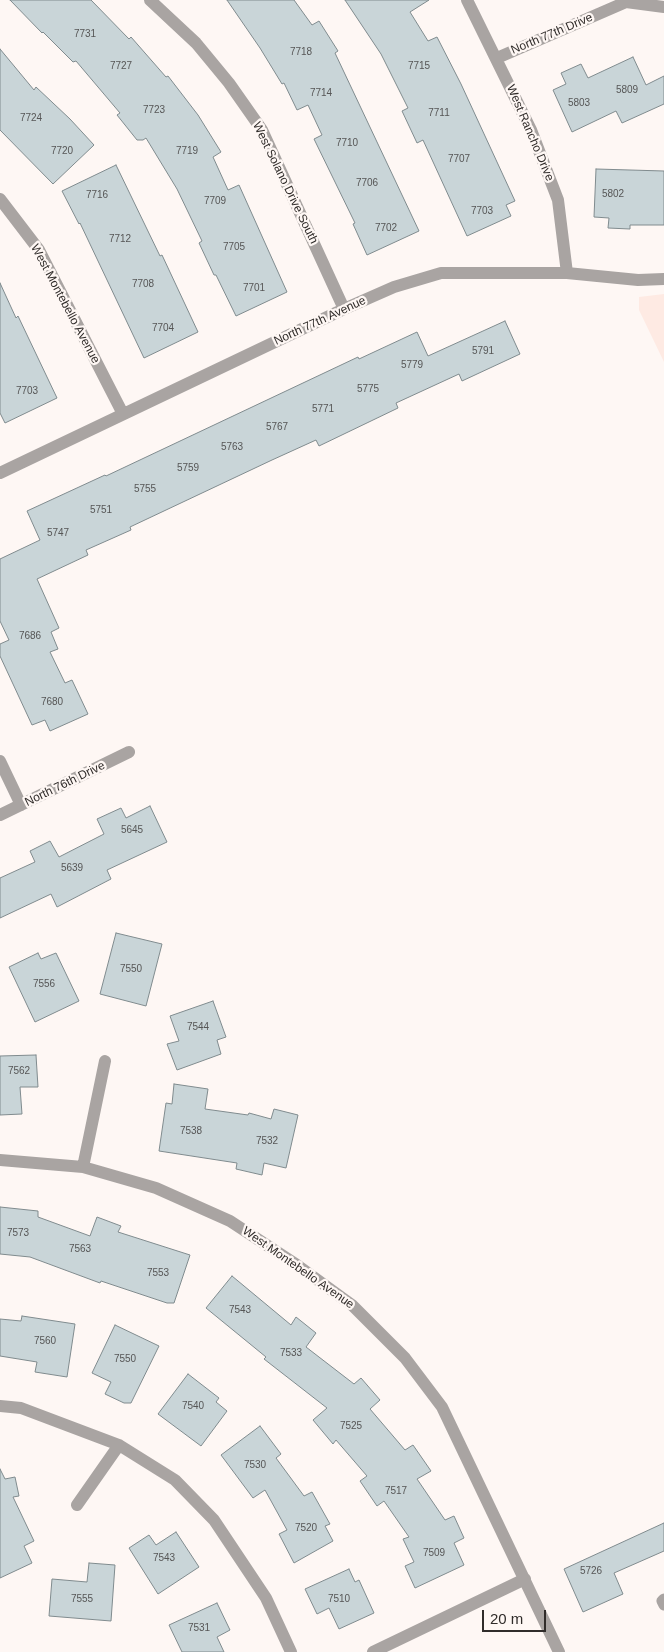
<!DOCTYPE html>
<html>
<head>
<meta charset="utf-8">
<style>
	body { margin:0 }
	#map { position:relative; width:664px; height:1652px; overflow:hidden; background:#fef7f4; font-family:Helvetica,sans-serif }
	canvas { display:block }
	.scale { position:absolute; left:482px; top:1610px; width:64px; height:22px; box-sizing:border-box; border:2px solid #302c2a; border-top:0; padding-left:6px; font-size:15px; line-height:18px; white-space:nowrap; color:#302c2a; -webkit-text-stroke:4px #fef7f4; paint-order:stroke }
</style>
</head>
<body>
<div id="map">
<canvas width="664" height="1652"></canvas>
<div class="scale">20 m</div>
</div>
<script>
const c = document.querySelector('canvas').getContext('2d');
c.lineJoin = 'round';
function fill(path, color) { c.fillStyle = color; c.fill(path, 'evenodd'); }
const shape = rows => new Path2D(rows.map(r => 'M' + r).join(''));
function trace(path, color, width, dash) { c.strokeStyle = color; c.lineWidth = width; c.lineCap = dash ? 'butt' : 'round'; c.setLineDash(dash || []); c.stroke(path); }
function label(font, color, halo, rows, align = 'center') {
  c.font = font + ' Helvetica,sans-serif'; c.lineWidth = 4.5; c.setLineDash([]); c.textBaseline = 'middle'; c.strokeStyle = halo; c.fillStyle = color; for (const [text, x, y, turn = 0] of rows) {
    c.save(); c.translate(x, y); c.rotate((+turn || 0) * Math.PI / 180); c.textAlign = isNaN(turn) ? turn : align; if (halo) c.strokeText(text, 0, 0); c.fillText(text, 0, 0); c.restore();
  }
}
fill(shape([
	[664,294,664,362,639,310,639,297]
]), '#feeae3');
const building = shape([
	[10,0,91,0,129,39,131,37,166,77,168,76,198,115,221,152,213,157,228,190,239,185,287,292,236,316,216,275,214,275,199,243,202,241,177,189,146,138,143,140,137,140,117,115,120,113,76,61,73,62,43,32,42,33,10,0],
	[227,0,294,0,312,25,319,21,338,51,335,53,419,231,367,255,353,224,355,223,314,139,322,135,308,105,297,110,284,83,282,84,260,48,227,0],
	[345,0,429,0,410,12,428,41,437,37,461,84,515,201,506,205,511,216,467,236,423,140,417,143,402,111,408,108,381,54,345,0],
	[0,49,34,90,36,87,70,119,94,145,53,184,0,130,0,49],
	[633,57,646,85,664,76,664,104,622,123,616,111,572,132,553,90,566,84,561,73,581,64,588,78,633,57],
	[116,165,160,256,162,255,198,332,144,358,80,223,79,224,62,191,116,165],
	[596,169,664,171,664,225,630,225,630,229,608,228,609,218,594,217,596,169],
	[0,283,16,318,18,316,57,398,5,423,0,413,0,283],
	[505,321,520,354,462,381,459,374,396,403,398,408,319,446,316,440,272,460,130,527,131,530,86,550,88,555,37,579,59,628,51,632,58,649,50,652,65,683,72,680,88,714,50,731,45,720,32,725,0,656,0,644,9,640,0,621,0,559,40,540,27,511,105,475,106,476,358,357,359,359,417,332,428,356,505,321],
	[150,806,167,842,107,870,111,879,57,907,51,894,0,918,0,878,35,862,30,851,50,841,59,857,104,834,97,819,121,808,126,818,150,806],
	[116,933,162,944,146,1006,100,994,116,933],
	[38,953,41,959,56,953,79,1001,35,1022,9,967,38,953],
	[213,1001,226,1037,217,1040,221,1054,177,1070,167,1044,179,1041,170,1016,213,1001],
	[36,1055,38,1087,20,1087,22,1114,0,1115,0,1056,36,1055],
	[174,1084,208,1089,205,1109,248,1115,249,1113,271,1119,274,1109,298,1115,286,1168,264,1163,262,1175,236,1169,237,1163,159,1151,166,1103,172,1104,174,1084],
	[0,1207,38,1211,38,1217,90,1236,97,1217,121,1226,118,1232,190,1255,174,1303,167,1303,101,1281,100,1283,30,1257,0,1254,0,1207],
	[232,1276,291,1325,296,1317,316,1333,306,1347,354,1384,361,1378,380,1400,370,1409,405,1450,413,1445,431,1471,417,1479,445,1520,454,1516,464,1538,454,1543,464,1565,415,1588,405,1566,414,1562,403,1539,409,1537,384,1501,377,1506,360,1481,367,1476,336,1440,333,1444,313,1420,327,1408,264,1359,266,1357,206,1308,232,1276],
	[22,1316,75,1324,67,1377,35,1372,37,1362,0,1356,0,1319,21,1321,22,1316],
	[115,1325,159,1346,131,1403,124,1403,105,1394,111,1382,92,1373,115,1325],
	[188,1374,219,1398,216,1402,227,1411,201,1446,158,1414,188,1374],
	[260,1426,281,1454,276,1458,304,1496,312,1492,330,1524,325,1526,333,1541,294,1563,279,1534,287,1530,265,1490,253,1498,221,1455,260,1426],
	[0,1469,5,1479,15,1477,19,1496,13,1497,34,1541,24,1546,32,1563,0,1578,0,1469],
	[664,1523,664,1551,614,1573,623,1594,583,1612,564,1569,664,1523],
	[176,1532,199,1567,158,1594,129,1548,149,1535,156,1545,176,1532],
	[89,1563,115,1565,111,1621,49,1616,52,1579,87,1582,89,1563],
	[349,1569,355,1582,359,1580,374,1613,339,1629,329,1608,317,1614,305,1589,349,1569],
	[217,1603,230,1630,217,1637,224,1652,182,1652,169,1625,217,1603]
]);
fill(building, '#c9d5d8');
trace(building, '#808b8e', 1);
trace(shape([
	[664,1599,662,1601,664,1605]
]), '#a9a4a2', 11);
trace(shape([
	[150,0,196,43,229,83,262,130,344,309],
	[467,0,531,130,558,200,567,273],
	[497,58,626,2,664,7],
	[0,199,39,250,123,414],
	[0,473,344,309,394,287,441,273,567,273,638,280,664,279],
	[0,761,21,805],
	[0,815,129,752],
	[0,1160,83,1167,156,1188,230,1221,297,1265,352,1305,405,1358,442,1407,559,1652],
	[83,1167,105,1061],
	[0,1406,21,1408,119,1445,175,1480,214,1520,266,1598,291,1652],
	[77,1505,119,1445],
	[373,1652,525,1579]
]), '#a9a4a2', 12);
label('10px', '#565656', null, [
	["7731",85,34],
	["7718",301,52],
	["7727",121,66],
	["7715",419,66],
	["5809",627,90],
	["7714",321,93],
	["5803",579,103],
	["7723",154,110],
	["7711",439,113],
	["7724",31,118],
	["7710",347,143],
	["7720",62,151],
	["7719",187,151],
	["7707",459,159],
	["7706",367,183],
	["5802",613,194],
	["7716",97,195],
	["7709",215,201],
	["7703",482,211],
	["7702",386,228],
	["7712",120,239],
	["7705",234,247],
	["7708",143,284],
	["7701",254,288],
	["7704",163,328],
	["5791",483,351],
	["5779",412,365],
	["5775",368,389],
	["7703",27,391],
	["5771",323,409],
	["5767",277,427],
	["5763",232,447],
	["5759",188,468],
	["5755",145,489],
	["5751",101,510],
	["5747",58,533],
	["7686",30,636],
	["7680",52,702],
	["5645",132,830],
	["5639",72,868],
	["7550",131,969],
	["7556",44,984],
	["7544",198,1027],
	["7562",19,1071],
	["7538",191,1131],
	["7532",267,1141],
	["7573",18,1233],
	["7563",80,1249],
	["7553",158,1273],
	["7543",240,1310],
	["7560",45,1341],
	["7533",291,1353],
	["7550",125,1359],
	["7540",193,1406],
	["7525",351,1426],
	["7530",255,1465],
	["7517",396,1491],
	["7520",306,1528],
	["7509",434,1553],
	["7543",164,1558],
	["5726",591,1571],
	["7555",82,1599],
	["7510",339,1599],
	["7531",199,1628]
]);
label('12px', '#302c2a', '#fef7f4', [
	["North 77th Drive",552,34,-23],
	["West Rancho Drive",530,133,67],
	["West Solano Drive South",285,183,64],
	["West Montebello Avenue",65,304,62],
	["North 77th Avenue",320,321,-25],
	["North 76th Drive",65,784,-26],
	["West Montebello Avenue",298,1268,35]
]);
</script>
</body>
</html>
